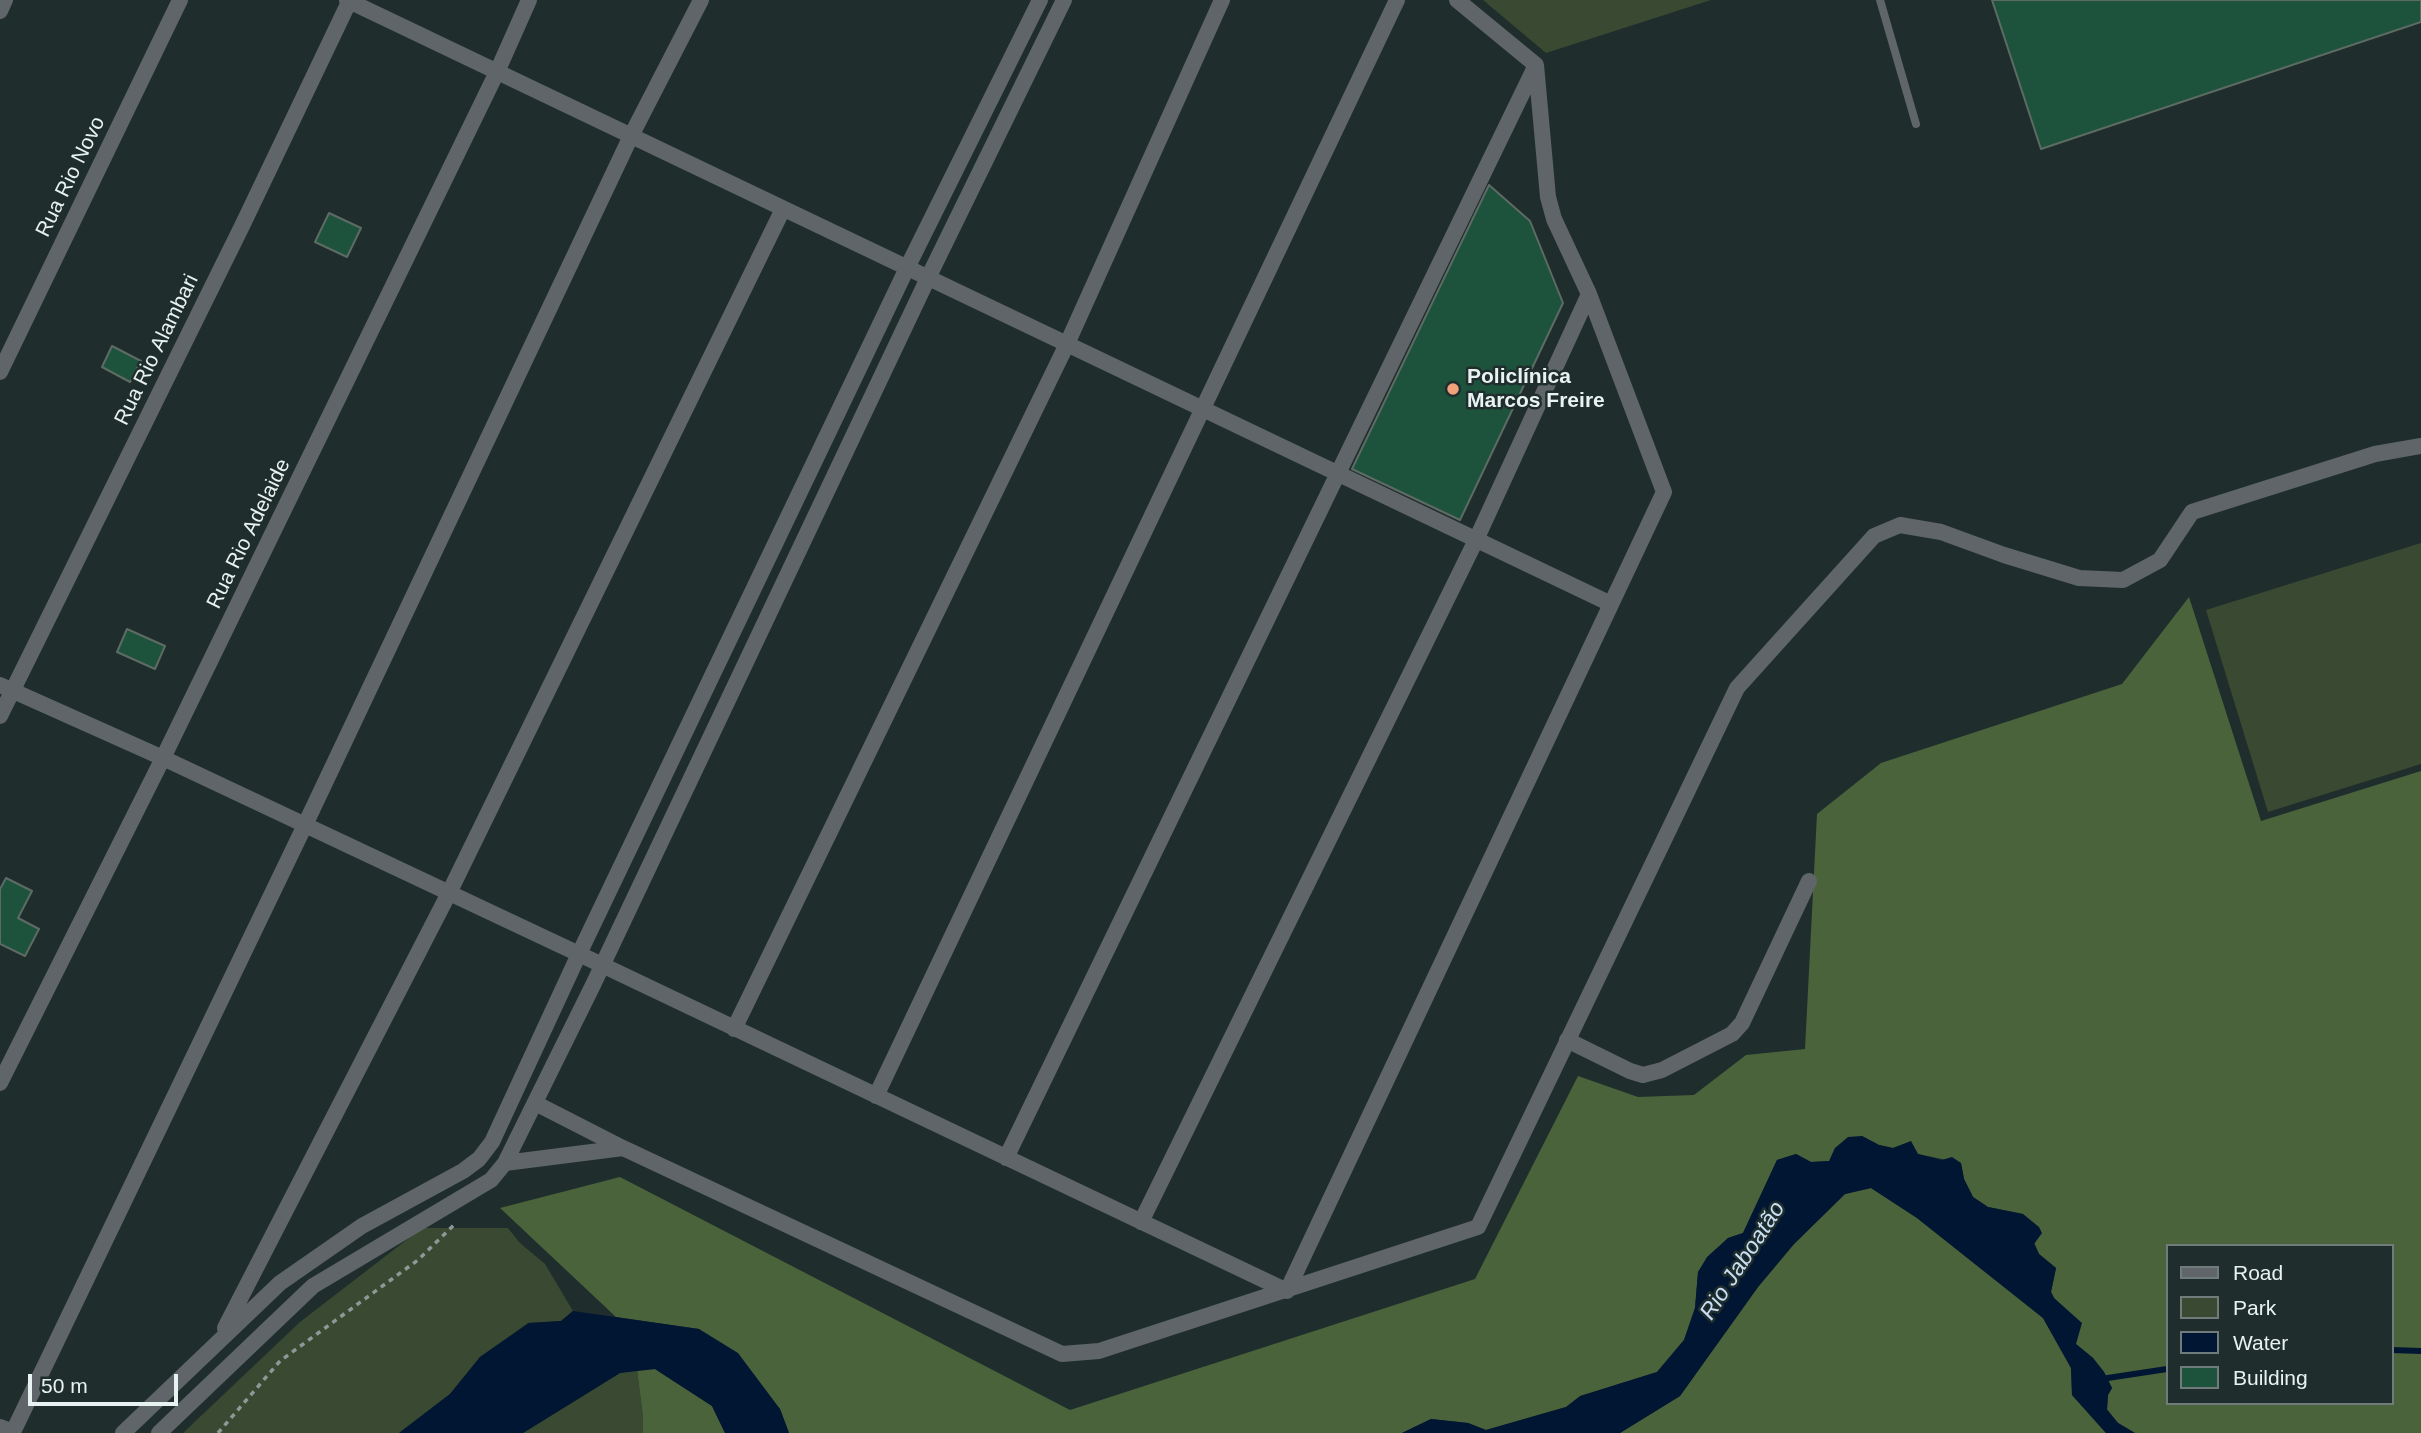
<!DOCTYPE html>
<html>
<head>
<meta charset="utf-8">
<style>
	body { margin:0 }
	#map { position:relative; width:2421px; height:1433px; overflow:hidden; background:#1f2e2d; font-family:Helvetica,sans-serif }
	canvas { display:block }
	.legend { position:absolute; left:2166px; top:1244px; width:228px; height:161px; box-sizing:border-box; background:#1f2e2d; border:2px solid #6f7c7b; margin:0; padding:9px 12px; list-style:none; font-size:21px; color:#e8f2f1 }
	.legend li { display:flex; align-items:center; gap:14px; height:35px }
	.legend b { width:35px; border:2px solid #6f7c7b }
	.scale { position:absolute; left:28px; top:1374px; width:150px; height:32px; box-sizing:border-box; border:4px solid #e8f2f1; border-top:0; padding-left:9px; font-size:21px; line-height:24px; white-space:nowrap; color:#e8f2f1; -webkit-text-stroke:5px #1f2e2d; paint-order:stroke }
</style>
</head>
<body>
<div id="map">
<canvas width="2421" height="1433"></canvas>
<ul class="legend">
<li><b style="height:9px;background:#5f6568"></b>Road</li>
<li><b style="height:19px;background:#3a4931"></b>Park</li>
<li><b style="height:19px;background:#001633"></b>Water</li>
<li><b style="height:19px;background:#1d533d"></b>Building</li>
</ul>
<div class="scale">50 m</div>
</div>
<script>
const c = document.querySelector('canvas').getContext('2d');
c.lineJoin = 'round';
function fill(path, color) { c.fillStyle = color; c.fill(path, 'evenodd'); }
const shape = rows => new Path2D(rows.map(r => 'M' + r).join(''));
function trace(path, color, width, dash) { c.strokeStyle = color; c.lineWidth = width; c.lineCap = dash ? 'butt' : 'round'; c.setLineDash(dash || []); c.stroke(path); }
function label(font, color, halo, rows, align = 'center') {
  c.font = font + ' Helvetica,sans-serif'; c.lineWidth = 5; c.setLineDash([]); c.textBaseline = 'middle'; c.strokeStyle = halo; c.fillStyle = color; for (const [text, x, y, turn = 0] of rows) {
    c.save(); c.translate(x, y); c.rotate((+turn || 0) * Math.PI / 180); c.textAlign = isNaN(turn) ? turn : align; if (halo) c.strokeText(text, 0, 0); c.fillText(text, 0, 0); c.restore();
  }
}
fill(shape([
	[1483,0,1711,0,1546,53],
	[2421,543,2421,764,2268,812,2206,610],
	[422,1228,508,1228,520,1243,545,1264,573,1311,561,1321,528,1323,480,1357,450,1394,399,1433,183,1433,300,1322],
	[637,1370,643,1416,643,1433,523,1433,620,1373]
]), '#3a4931');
fill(shape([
	[2189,597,2261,821,2421,771,2421,1433,2135,1433,2118,1423,2107,1409,2108,1395,2112,1388,2104,1372,2093,1358,2076,1344,2065,1309,2054,1298,2051,1292,2056,1268,2039,1254,2023,1214,1988,1207,1973,1197,1964,1179,1961,1163,1918,1154,1910,1142,1893,1148,1879,1145,1862,1136,1835,1148,1830,1161,1811,1162,1796,1154,1777,1160,1743,1233,1728,1238,1698,1272,1695,1308,1684,1340,1657,1372,1581,1396,1566,1407,1486,1430,1468,1423,1431,1419,1402,1433,789,1433,780,1409,699,1329,616,1317,500,1208,620,1177,1070,1410,1475,1279,1578,1076,1638,1097,1694,1095,1746,1055,1805,1049,1817,814,1881,763,2122,684],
	[2167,1246,2391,1246,2391,1403,2167,1403],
	[1871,1188,1917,1218,2043,1318,2071,1368,2072,1395,2106,1433,1620,1433,1680,1396,1758,1287,1794,1244,1845,1194],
	[655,1369,712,1406,725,1433,643,1433,643,1416,637,1370]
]), '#4a633b');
fill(shape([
	[1862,1136,1879,1145,1893,1148,1911,1141,1918,1154,1942,1160,1952,1157,1961,1163,1964,1179,1973,1197,1988,1207,2023,1214,2039,1227,2042,1233,2034,1244,2039,1254,2056,1268,2051,1292,2054,1298,2082,1323,2076,1344,2093,1358,2104,1372,2112,1388,2108,1395,2107,1410,2118,1423,2135,1433,2106,1433,2072,1395,2071,1368,2043,1318,1917,1218,1871,1188,1845,1194,1794,1244,1758,1287,1680,1396,1620,1433,1402,1433,1431,1419,1468,1423,1486,1430,1566,1407,1580,1396,1657,1372,1684,1340,1695,1308,1698,1272,1707,1257,1728,1238,1743,1233,1777,1160,1796,1154,1811,1162,1829,1161,1835,1148,1848,1137],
	[573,1311,699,1329,738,1353,780,1409,789,1433,725,1433,712,1406,655,1369,620,1373,523,1433,399,1433,450,1394,480,1357,529,1323,561,1321]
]), '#001633');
trace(shape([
	[2391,1350,2421,1351],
	[2101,1379,2167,1369]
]), '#001633', 6);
const building = shape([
	[1992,0,2421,0,2421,22,2041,149,1992,0],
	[1489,185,1530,221,1563,303,1460,520,1352,469,1489,185],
	[329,213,361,228,347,257,315,242,329,213],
	[112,346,141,361,130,382,102,367,112,346],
	[127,629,165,646,155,669,117,652,127,629],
	[6,878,32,891,18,918,39,929,25,956,0,944,0,889,6,878]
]);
fill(building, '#1d533d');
trace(building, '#5d6b64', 2);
trace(shape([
	[218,1433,280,1361,418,1260,456,1223]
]), '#8c9998', 3.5, [5, 5]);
trace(shape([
	[1880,0,1916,124]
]), '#5f6568', 8);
trace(shape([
	[347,0,1611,604],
	[0,11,5,0],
	[0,372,180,0],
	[0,685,163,758,579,954,1287,1291,1664,492,1589,294],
	[0,716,243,224,350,0],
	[734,1029,1067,344,1222,0],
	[1567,1040,1630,1071,1643,1075,1662,1070,1732,1034,1742,1023,1809,881],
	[0,1083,163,758,497,72,529,0],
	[876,1096,1397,0],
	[535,1103,623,1148],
	[1006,1158,1535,67],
	[505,1163,623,1148,1062,1354,1099,1351,1478,1227,1737,688,1874,536,1900,525,1941,532,2004,555,2079,578,2123,580,2160,560,2192,512,2375,454,2421,446],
	[1141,1222,1476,540,1589,294,1554,219,1548,197,1536,65,1457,0],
	[225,1328,449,893,783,209],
	[0,1427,13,1432,305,825,631,136,701,0],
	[123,1433,280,1283,362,1226,463,1171,479,1159,492,1142,579,954,907,268,1040,0],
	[159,1433,313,1286,491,1180,505,1163,593,985,928,278,1064,0]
]), '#5f6568', 16);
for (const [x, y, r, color] of [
	[1453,389,7,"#f1a27b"]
]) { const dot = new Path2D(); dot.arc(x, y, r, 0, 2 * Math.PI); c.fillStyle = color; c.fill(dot); trace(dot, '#1f2e2d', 2.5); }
label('21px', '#e8f2f1', '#1f2e2d', [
	["Rua Rio Novo",71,177,-64],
	["Rua Rio Alambari",157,350,-64],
	["Rua Rio Adelaide",249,534,-64]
]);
label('bold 21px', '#e8f2f1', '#1f2e2d', [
	["Policlínica",1467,377],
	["Marcos Freire",1467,401]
], 'left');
label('italic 23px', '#cadff6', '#1f2e2d', [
	["Rio Jaboatão",1743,1261,-57]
]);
</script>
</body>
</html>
